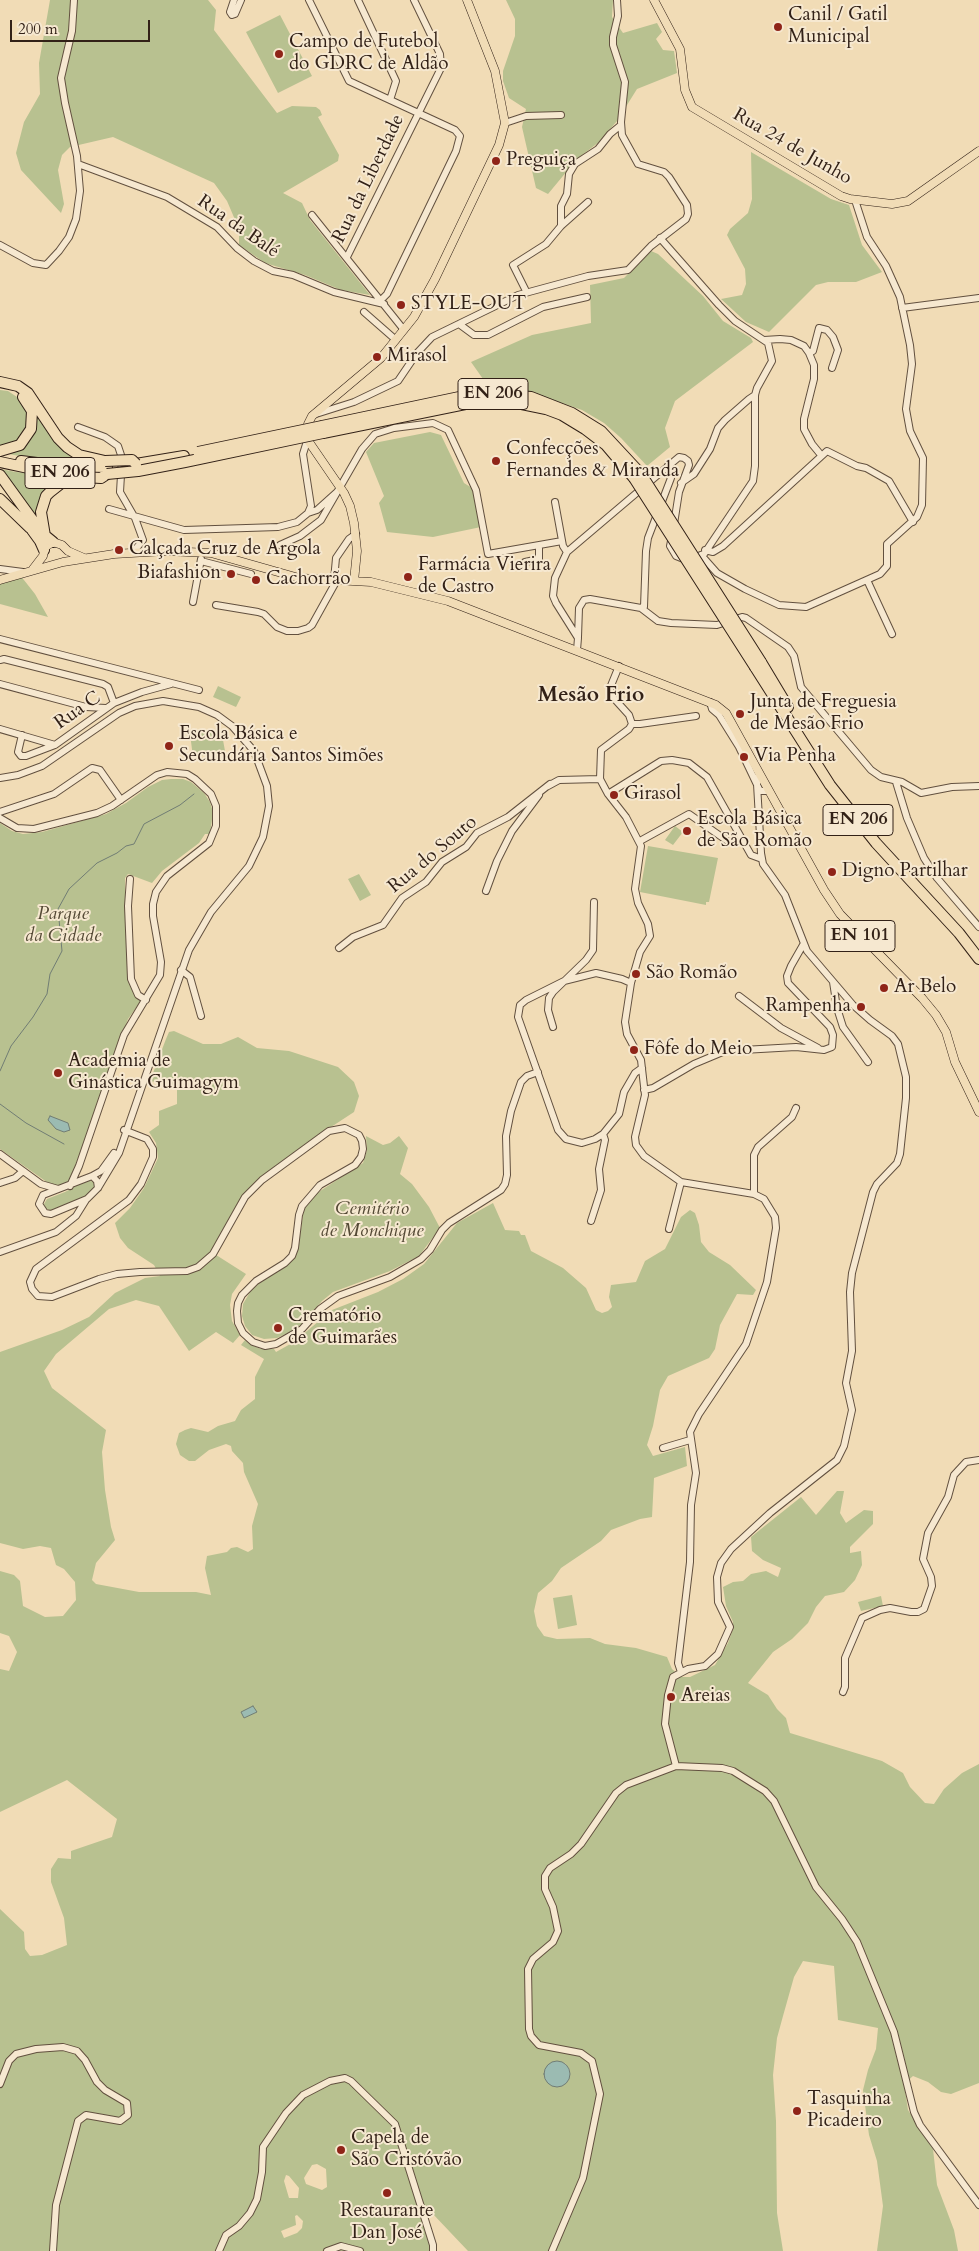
<!DOCTYPE html>
<html>
<head>
<meta charset="utf-8">
<style>
	body { margin:0 }
	#map { position:relative; width:979px; height:2251px; overflow:hidden; background:#f1dcb6; font-family:Cardo,serif }
	canvas { display:block }
	.scale { position:absolute; left:10px; top:20px; width:140px; height:22px; box-sizing:border-box; border:2px solid #322117; border-top:0; padding-left:6px; font-size:15px; line-height:18px; white-space:nowrap; color:#322117; -webkit-text-stroke:4px #f6e8d0; paint-order:stroke }
</style>
</head>
<body>
<div id="map">
<canvas width="979" height="2251"></canvas>
<div class="scale">200 m</div>
</div>
<script>
const c = document.querySelector('canvas').getContext('2d');
c.lineJoin = 'round';
function fill(path, color) { c.fillStyle = color; c.fill(path, 'evenodd'); }
const shape = rows => new Path2D(rows.map(r => 'M' + r).join(''));
function trace(path, color, width, dash) { c.strokeStyle = color; c.lineWidth = width; c.lineCap = dash ? 'butt' : 'round'; c.setLineDash(dash || []); c.stroke(path); }
function label(font, color, halo, rows, align = 'center') {
  c.font = font + ' Cardo,serif'; c.lineWidth = 4; c.setLineDash([]); c.textBaseline = 'middle'; c.strokeStyle = halo; c.fillStyle = color; for (const [text, x, y, turn = 0] of rows) {
    c.save(); c.translate(x, y); c.rotate((+turn || 0) * Math.PI / 180); c.textAlign = isNaN(turn) ? turn : align; if (halo) c.strokeText(text, 0, 0); c.fillText(text, 0, 0); c.restore();
  }
}
fill(shape([
	[50,0,208,0,216,10,214,30,277,113,292,106,316,107,320,110,322,115,318,117,339,155,338,161,283,193,302,203,310,220,370,295,341,290,305,275,265,263,239,245,239,229,227,201,214,183,113,137,70,147,62,155,58,170,64,204,61,213,21,170,16,153,24,122,40,94,39,63],
	[506,0,613,0,612,17,623,33,657,23,662,32,656,39,663,50,674,51,677,73,637,89,617,121,599,142,577,159,548,194,536,188,522,127,526,109,509,98,503,81,503,71,515,36,515,19],
	[280,15,312,76,278,93,246,32],
	[751,152,831,199,849,205,862,245,882,272,856,282,828,282,816,285,769,332,746,322,721,299,742,295,746,284,745,269,727,235,730,229,748,213,752,199],
	[651,251,658,254,703,296,723,321,751,338,753,342,675,401,665,428,670,447,647,466,621,438,604,423,582,410,536,394,488,386,471,362,532,335,591,323,590,285,624,278],
	[0,390,8,391,20,399,27,412,28,427,22,438,14,443,0,447],
	[37,410,83,458,82,461,24,457,4,453,19,448],
	[430,432,441,435,464,483,472,488,481,527,433,537,387,532,379,503,384,496,366,452,374,443],
	[0,469,16,472,66,477,53,483,45,491,38,522],
	[20,575,35,594,48,617,0,604,0,583],
	[218,686,241,697,236,707,213,697],
	[221,729,225,751,193,757,190,734],
	[171,779,183,779,191,782,204,793,210,802,213,812,210,834,205,834,199,843,162,871,152,883,128,874,125,878,125,916,134,993,141,1001,128,1019,70,1180,64,1185,51,1185,0,1149,0,823,12,831,23,834,42,832,106,814,126,803,148,787,162,780],
	[675,826,683,832,673,845,665,840],
	[648,846,718,858,709,902,706,902,706,905,640,892],
	[359,874,371,895,360,901,348,879],
	[174,1031,203,1044,221,1044,238,1037,257,1048,289,1051,338,1067,354,1082,359,1096,354,1112,325,1131,254,1183,239,1201,213,1253,246,1274,232,1294,230,1305,232,1321,240,1335,233,1343,216,1332,189,1351,159,1306,136,1300,109,1309,56,1354,44,1371,52,1388,106,1430,102,1452,105,1490,111,1527,115,1540,96,1563,92,1580,96,1584,139,1592,196,1592,211,1595,205,1568,207,1556,227,1552,231,1548,237,1547,248,1552,253,1549,252,1526,258,1504,244,1472,243,1463,232,1451,231,1446,226,1444,209,1450,195,1461,189,1461,180,1455,176,1444,179,1433,185,1430,191,1428,208,1432,218,1426,235,1421,241,1410,255,1399,255,1377,264,1359,241,1345,245,1340,251,1345,261,1349,274,1349,276,1352,294,1342,332,1310,378,1292,403,1279,424,1264,457,1223,493,1203,505,1230,519,1231,521,1235,525,1235,531,1251,563,1268,586,1288,596,1310,602,1313,608,1311,612,1307,609,1297,611,1285,636,1282,645,1261,665,1249,681,1217,690,1210,695,1213,699,1225,701,1242,709,1252,730,1265,756,1290,753,1295,737,1294,720,1325,715,1349,709,1358,668,1376,660,1390,653,1426,647,1445,653,1456,685,1447,687,1466,654,1478,652,1517,640,1519,611,1530,601,1541,561,1568,552,1581,538,1593,534,1611,537,1626,544,1636,557,1639,590,1638,605,1644,636,1648,667,1657,672,1669,681,1677,690,1677,715,1665,728,1643,733,1629,733,1622,726,1606,723,1587,733,1582,743,1581,751,1574,766,1571,778,1577,781,1568,763,1560,752,1551,751,1537,801,1497,816,1515,837,1491,844,1491,840,1513,846,1523,864,1510,873,1511,873,1524,850,1547,850,1553,861,1551,862,1565,855,1580,844,1592,825,1596,816,1607,808,1623,792,1639,773,1652,748,1683,768,1695,777,1709,786,1718,790,1733,882,1761,903,1773,910,1787,925,1803,934,1804,944,1789,962,1773,979,1764,979,2083,951,2094,941,2092,928,2082,913,2076,904,2084,908,2110,933,2149,937,2185,954,2230,958,2251,877,2251,883,2206,877,2161,869,2135,863,2090,868,2070,876,2049,878,2028,838,2020,834,1966,803,1961,794,1977,783,2016,777,2038,773,2075,776,2121,777,2213,783,2251,468,2251,432,2213,424,2217,433,2251,0,2251,0,1909,24,1932,25,1949,30,1956,42,1955,67,1945,64,1918,51,1882,51,1869,58,1858,71,1859,71,1851,112,1837,117,1819,67,1780,0,1812,0,1669,9,1671,17,1652,9,1636,0,1633,0,1571,14,1575,20,1581,23,1606,45,1617,63,1616,76,1600,75,1582,64,1569,56,1565,51,1548,40,1546,23,1549,0,1543,0,1352,62,1330,89,1317,115,1293,145,1278,160,1276,154,1265,128,1248,120,1238,115,1223,130,1208,144,1188,158,1158,156,1143,149,1132,159,1125,159,1111,177,1104,177,1087,150,1081,166,1039,169,1032],
	[565,2063,570,2070,568,2081,565,2084,553,2086,549,2083,545,2071],
	[317,2164,326,2169,327,2187,322,2190,306,2184,304,2178,312,2165],
	[286,2175,289,2176,299,2188,298,2198,289,2198,284,2181],
	[297,2215,303,2221,302,2228,297,2233,284,2238,281,2231,296,2225,295,2216],
	[366,1136,383,1145,390,1143,399,1136,408,1148,400,1174,412,1184,429,1207,440,1228,419,1256,390,1271,333,1292,322,1301,302,1324,290,1332,277,1338,264,1339,252,1335,245,1326,242,1316,243,1304,250,1292,263,1279,289,1264,298,1250,304,1208,314,1195,363,1163,367,1150],
	[87,1180,94,1182,96,1189,81,1199,51,1211,45,1208,44,1204,47,1199,65,1192],
	[572,1595,577,1625,558,1629,553,1598],
	[881,1596,883,1606,861,1611,858,1602]
]), '#b8c190');
const water = shape([
	[50,1116,68,1123,70,1130,64,1132,56,1129,48,1120,50,1116],
	[253,1706,257,1712,244,1718,241,1712,253,1706],
	'544 2074a13 13 0 1 1 26 0a13 13 0 1 1-26 0Z'
]);
fill(water, '#9bbbb2');
trace(water, '#717d74', 1);
trace(shape([
	[0,1071,11,1046,33,1017,47,994,50,974,62,951,58,909,69,889,97,863,117,853,126,846,134,844,144,824,180,805,194,794],
	[0,1104,26,1123,64,1144]
]), '#717d74', 1);
const minor = shape([
	[234,0,230,12,232,15,235,14,241,0],
	[309,0,349,81,455,130,460,136,456,151,387,294,381,300],
	[358,0,396,81,390,100],
	[505,123,526,116,561,115],
	[78,164,167,197,217,227,237,248,254,261,273,271,293,275,334,292,384,304],
	[312,215,404,330],
	[561,226,561,206,567,194,569,174,575,164,598,149,610,134,621,125],
	[660,238,719,305,735,321,768,343,772,361,757,388,755,395,755,466,753,481,704,554,686,560,676,556,670,546,672,536],
	[0,245,33,263,46,265,59,251,69,237,76,219,80,191,77,156,65,103,61,78,72,31,74,0],
	[347,257,441,68,440,54,414,0],
	[526,291,513,265,546,244,561,226,588,202],
	[902,308,979,298],
	[364,312,396,340],
	[459,324,474,335,488,335,543,307,587,297],
	[764,340,780,339,791,340,804,346,809,353,814,365,814,379,804,419,804,429,812,444,821,455],
	[809,353,813,351,819,328,827,330,833,337,838,350,832,368],
	[316,414,354,402,398,381,417,353,432,337,518,295,588,276,628,270,651,246,686,219,688,214,687,205,669,177,664,172,638,164,622,135,621,122,625,82,613,45,613,37,618,16,617,0],
	[78,427,105,437,118,446,122,458,120,492,135,518,143,540,134,551],
	[681,483,694,474,710,449,718,428,725,420,749,399,755,395],
	[555,502,563,546,567,552],
	[109,509,184,530,278,527,297,522,308,513,311,506,303,454,308,438],
	[308,513,317,510,337,492],
	[280,545,300,536,321,520,362,449,375,434,394,428,433,423,448,430,476,490,488,554,562,541],
	[705,550,713,552,723,546,827,451,857,466,866,468,889,481,913,522],
	[701,555,717,573,745,589,779,605,806,607,880,574,887,566,887,544,917,517,922,505,923,458,910,431,906,409,912,364,910,345,900,297,886,266,867,237,855,200],
	[201,561,251,574],
	[525,562,539,559,539,545],
	[0,569,23,572],
	[334,580,336,558,349,539,356,534],
	[867,580,892,634],
	[193,602,201,559],
	[216,605,258,612,264,614,277,627,287,631,298,631,308,628,312,625,337,580],
	[641,608,658,621,671,623,717,625,742,617,746,618,788,647,794,656,801,687,871,770,881,777,902,782,921,793,952,787,979,786],
	[578,637,579,608,584,600,590,599,641,608,644,607,646,551,648,538,671,478,668,466],
	[0,639,199,690],
	[577,650,578,638,556,603,553,596,555,578,567,552,679,457,684,458,688,461,689,465,679,492,674,524],
	[0,660,4,659,103,684,108,687,114,703],
	[619,666,610,688,610,694,629,715,632,724,629,729,601,750,600,779,608,794,626,817,641,846,635,889,638,903,648,924,650,936,640,952,631,983,625,1022,627,1034,641,1060,645,1095,635,1137,636,1145,644,1156,681,1182,754,1194,764,1199,775,1217,776,1228,767,1282,746,1344,699,1414,690,1432,696,1473,691,1505,690,1562,678,1663,681,1672],
	[0,684,86,707,106,708],
	[710,702,712,709,719,715,739,747,760,791,769,791],
	[632,724,640,724,696,716],
	[0,729,55,745,114,703,142,692,171,684],
	[22,735,18,752,21,756,26,756,55,745],
	[0,778,18,775,42,766,119,713,135,706,163,701,199,707,217,715,232,726,254,751,267,786,269,806,263,837,249,866,211,912,189,950,119,1153,98,1188,87,1199,51,1214,45,1213,39,1204,43,1195,92,1176,97,1181,98,1188],
	[896,782,907,818,924,858,937,878,979,927],
	[548,786,559,780,600,779],
	[608,794,661,761,672,760,689,763,707,777,751,855,762,859],
	[0,812,54,794,92,768,100,770,121,800],
	[0,818,17,828,34,829,97,813,112,806,157,775,167,772,187,774,195,779,211,794,216,806,216,826,209,843,167,876,156,892,153,904,153,916,161,962,160,975,124,1035,79,1166,70,1186],
	[640,841,689,814,726,840],
	[130,879,128,906,131,979,138,995,146,1000],
	[486,891,497,861,512,831,539,795],
	[339,948,353,937,383,925,402,898,426,882,442,862,466,847,477,833,508,817,550,784],
	[181,970,190,977,201,1016],
	[833,982,837,1008,843,1027,868,1062],
	[631,983,622,979,596,973,564,981,526,1000,520,1005,518,1017,558,1130,566,1139,582,1143,595,1139,603,1134,619,1114,624,1092,635,1073,642,1068],
	[739,996,781,1028,818,1048],
	[553,1027,548,1010,549,998,553,992,586,960,593,950,594,902],
	[644,1090,653,1088,694,1064,725,1051,796,1047,824,1050,832,1047,833,1035,830,1027,788,983,787,976,791,966,803,945],
	[124,1130,147,1139,153,1149,153,1157,141,1184,129,1200,36,1269,30,1282,32,1289,38,1296,52,1297,99,1279,117,1274,140,1272,187,1271,198,1267,213,1254,245,1197,262,1180,329,1131,345,1128,359,1135,362,1141,363,1149,361,1157,355,1165,320,1185,302,1206,299,1215,295,1248,292,1256,285,1263,256,1281,242,1295,238,1303,237,1311,238,1323,243,1333,253,1342,265,1346,276,1344,302,1329,320,1309,338,1296,390,1277,421,1259,430,1250,442,1230,449,1223,501,1190,505,1184,507,1175,506,1136,511,1111,521,1082,527,1076,538,1072],
	[0,1154,41,1184,58,1189],
	[92,1176,101,1171,114,1153],
	[0,1183,15,1178,23,1171],
	[754,1194,754,1155,758,1147,792,1117,796,1108],
	[591,1221,601,1190,599,1169,605,1140,603,1134],
	[669,1229,681,1182],
	[0,1252,56,1232,76,1216,86,1200],
	[663,1448,690,1440],
	[843,1692,845,1687,845,1658,862,1618,880,1610,890,1608,911,1612,918,1612,924,1609,932,1586,931,1577,923,1559,928,1533,948,1497,954,1475,966,1462,979,1460],
	[676,1766,665,1724,668,1695,673,1677,688,1669,705,1666,718,1654,730,1627,718,1602,717,1577,721,1563,731,1549,770,1513,837,1460,844,1446,852,1410,846,1383,852,1351,850,1292,852,1273,873,1192,877,1184,897,1163,900,1154,906,1098,906,1077,898,1044,892,1036,870,1020,853,1005,807,951,785,895,763,864,761,853,757,784,759,773],
	[0,2084,9,2061,16,2054,36,2049,63,2047,77,2051,85,2060,97,2082,105,2090,127,2103,128,2115,120,2121,86,2115,78,2121,56,2205,53,2251],
	[219,2251,226,2235,239,2226,250,2213,257,2199,262,2172,263,2147,286,2113,303,2095,330,2081,345,2078,351,2081,395,2124,433,2245,433,2251],
	[327,2251,341,2246,360,2251],
	[552,2251,583,2178,600,2094,592,2061,581,2053,539,2045,531,2036,529,2029,528,1969,533,1959,553,1942,558,1931,553,1907,545,1889,545,1876,550,1868,571,1854,581,1844,616,1793,626,1785,676,1766,722,1768,733,1771,765,1791,774,1801,816,1887,842,1919,857,1942,894,2032,914,2112,920,2125,979,2205]
]);
const major = shape([
	[654,0,680,49,685,90,692,107,841,196,850,199,892,204,908,201,979,151],
	[33,569,43,556,45,547,53,542,62,545,68,551,84,558],
	[0,580,63,562,114,554,165,551,211,553,299,578,371,582,448,601,716,705,726,713,824,890,840,914,922,998,936,1015,946,1032,955,1062,979,1112],
	[354,581,357,551,354,523,350,506,344,493,309,442,307,432,308,424,312,416,381,358,414,317,435,279,499,145,505,123,495,71,467,0]
]);
const highway = shape([
	[0,382,18,386,28,393,58,438,67,447,79,455,105,461],
	[322,426,464,396,494,394,531,397,572,413,601,431,641,474],
	[323,433,480,401,512,402,546,409,562,415,585,429,606,445,634,478],
	[0,451,20,445,31,429,32,411,23,397],
	[21,461,61,466,107,467],
	[0,462,33,469,79,474],
	[136,464,184,456],
	[0,475,42,533,53,542],
	[0,499,30,528],
	[32,530,40,541,44,550],
	[45,536,41,512,46,496,50,492,64,481,83,477,101,478,107,474],
	[761,662,788,707],
	[755,667,830,785,876,843,959,933,979,959]
]);
trace(minor, '#62503f', 8);
trace(major, '#322117', 9);
trace(highway, '#322117', 12);
trace(minor, '#f6e8d0', 6);
trace(major, '#f1dcb6', 8);
trace(highway, '#f1dcb6', 10);
const highwayBridge = shape([
	[198,452,322,426],
	[105,461,132,460,136,464],
	[107,474,138,471,185,462,323,433],
	[641,474,761,662],
	[634,478,755,667]
]);
trace(highwayBridge, '#322117', 12, []);
trace(highwayBridge, '#f1dcb6', 10);
for (const [x, y, r, color] of [
	[778,27,5,"#8f2418"],
	[279,54,5,"#8f2418"],
	[496,161,5,"#8f2418"],
	[401,305,5,"#8f2418"],
	[377,357,5,"#8f2418"],
	[496,461,5,"#8f2418"],
	[119,550,5,"#8f2418"],
	[231,574,5,"#8f2418"],
	[408,577,5,"#8f2418"],
	[256,580,5,"#8f2418"],
	[740,714,5,"#8f2418"],
	[169,746,5,"#8f2418"],
	[744,757,5,"#8f2418"],
	[614,795,5,"#8f2418"],
	[687,831,5,"#8f2418"],
	[832,872,5,"#8f2418"],
	[636,974,5,"#8f2418"],
	[884,988,5,"#8f2418"],
	[861,1007,5,"#8f2418"],
	[634,1050,5,"#8f2418"],
	[58,1073,5,"#8f2418"],
	[278,1328,5,"#8f2418"],
	[671,1697,5,"#8f2418"],
	[797,2111,5,"#8f2418"],
	[341,2150,5,"#8f2418"],
	[387,2193,5,"#8f2418"]
]) { const dot = new Path2D(); dot.arc(x, y, r, 0, 2 * Math.PI); c.fillStyle = color; c.fill(dot); trace(dot, '#f6e8d0', 2); }
for (const [x, y, w] of [
	[493,394,70],
	[60,473,70],
	[858,820,70],
	[860,936,70]
]) { const box = new Path2D(); box.roundRect(x - w / 2, y - 15.5, w, 31, 4); c.fillStyle = '#f6e8d0'; c.fill(box); trace(box, '#322117', 1); }
label('bold 18px', '#322117', null, [
	["EN 206",493,394],
	["EN 206",60,473],
	["EN 206",858,820],
	["EN 101",860,936]
]);
label('19px', '#322117', '#f6e8d0', [
	["Canil / Gatil",788,16],
	["Municipal",788,38],
	["Campo de Futebol",289,43],
	["do GDRC de Aldão",289,65],
	["Preguiça",506,161],
	["STYLE-OUT",411,305],
	["Mirasol",387,357],
	["Confecções",506,450],
	["Fernandes & Miranda",506,472],
	["Calçada Cruz de Argola",129,550],
	["Farmácia Vierira",418,566],
	["de Castro",418,588],
	["Biafashion",221,574,"right"],
	["Cachorrão",266,580],
	["Junta de Freguesia",750,703],
	["de Mesão Frio",750,725],
	["Escola Básica e",179,735],
	["Secundária Santos Simões",179,757],
	["Via Penha",754,757],
	["Girasol",624,795],
	["Escola Básica",697,820],
	["de São Romão",697,842],
	["Digno Partilhar",842,872],
	["São Romão",646,974],
	["Ar Belo",894,988],
	["Rampenha",851,1007,"right"],
	["Fôfe do Meio",644,1050],
	["Academia de",68,1062],
	["Ginástica Guimagym",68,1084],
	["Crematório",288,1317],
	["de Guimarães",288,1339],
	["Areias",681,1697],
	["Tasquinha",807,2100],
	["Picadeiro",807,2122],
	["Capela de",351,2139],
	["São Cristóvão",351,2161],
	["Restaurante",387,2212,"center"],
	["Dan José",387,2234,"center"]
], 'left');
label('19px', '#322117', '#f6e8d0', [
	["Rua 24 de Junho",792,147,30],
	["Rua da Liberdade",369,179,-64],
	["Rua da Balé",238,227,35],
	["Rua C",78,711,-35],
	["Rua do Souto",433,855,-40]
]);
label('italic 19px', '#544935', '#f6e8d0', [
	["Parque",63,915],
	["da Cidade",63,937],
	["Cemitério",372,1210],
	["de Monchique",372,1232]
]);
label('bold 21px', '#322117', '#f6e8d0', [
	["Mesão Frio",591,696]
]);
</script>
</body>
</html>
